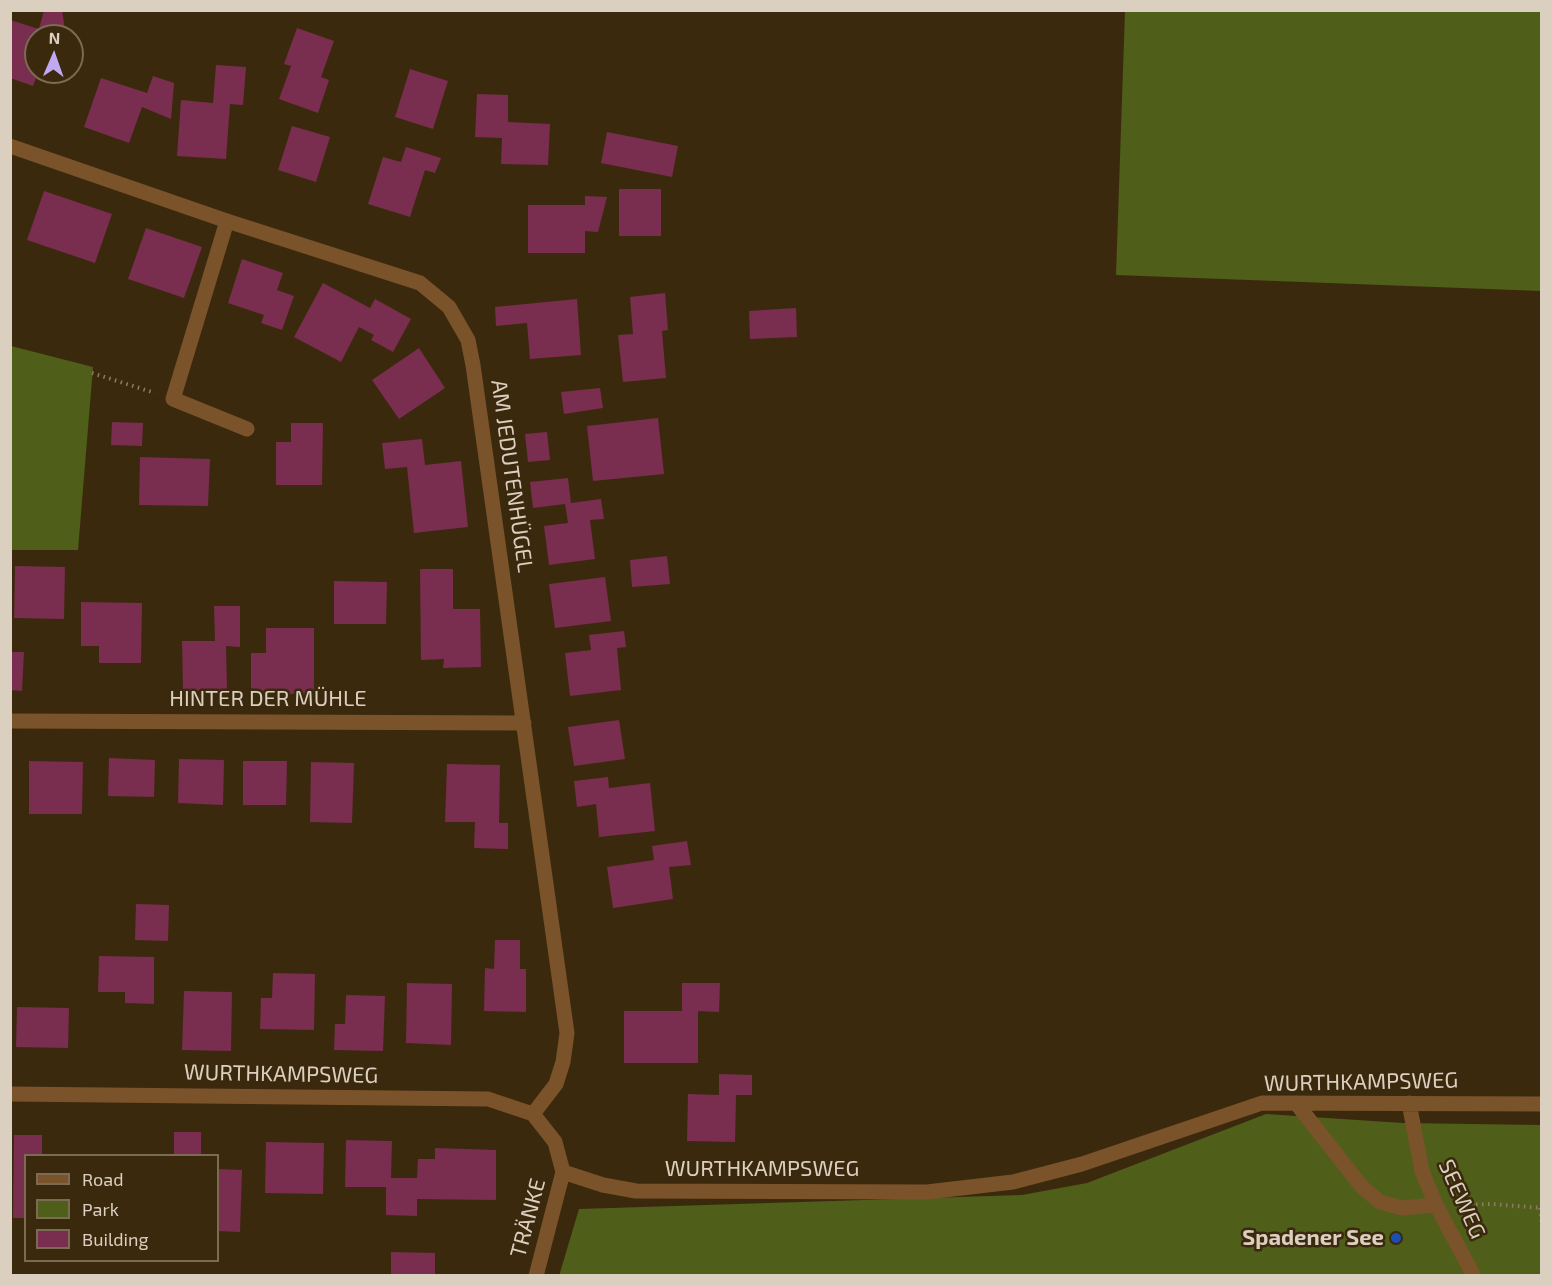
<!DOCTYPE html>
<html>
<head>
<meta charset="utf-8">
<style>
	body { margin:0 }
	#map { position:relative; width:1552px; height:1286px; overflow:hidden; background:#3b290e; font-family:"Exo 2",sans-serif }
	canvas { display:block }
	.frame { position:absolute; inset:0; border:12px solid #dbcfc0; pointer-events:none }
	.legend { position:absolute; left:24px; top:1154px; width:195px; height:108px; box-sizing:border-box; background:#3b290e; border:2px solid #7b6b55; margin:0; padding:8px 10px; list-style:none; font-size:18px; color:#dbcfc0 }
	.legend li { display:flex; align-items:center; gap:12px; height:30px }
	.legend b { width:30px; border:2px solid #7b6b55 }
	.north { position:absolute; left:24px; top:24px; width:60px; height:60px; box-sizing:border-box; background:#3b290e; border:2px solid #7b6b55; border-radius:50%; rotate:2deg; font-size:16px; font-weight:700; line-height:24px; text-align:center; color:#dbcfc0 }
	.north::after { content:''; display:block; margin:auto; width:21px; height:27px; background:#c1a8f3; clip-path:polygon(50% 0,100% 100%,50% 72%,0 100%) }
</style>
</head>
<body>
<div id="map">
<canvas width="1552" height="1286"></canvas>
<div class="frame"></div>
<ul class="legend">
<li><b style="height:8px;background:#7b532a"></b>Road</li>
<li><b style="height:16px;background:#4f5e19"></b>Park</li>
<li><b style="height:16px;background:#792d4f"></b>Building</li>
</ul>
<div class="north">N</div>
</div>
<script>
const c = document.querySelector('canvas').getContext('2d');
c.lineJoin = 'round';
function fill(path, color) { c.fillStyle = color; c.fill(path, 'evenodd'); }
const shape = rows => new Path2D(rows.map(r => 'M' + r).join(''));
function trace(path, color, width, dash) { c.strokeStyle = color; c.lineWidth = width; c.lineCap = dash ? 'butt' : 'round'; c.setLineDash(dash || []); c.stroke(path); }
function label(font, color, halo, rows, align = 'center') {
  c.font = font + ' "Exo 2",sans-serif'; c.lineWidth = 5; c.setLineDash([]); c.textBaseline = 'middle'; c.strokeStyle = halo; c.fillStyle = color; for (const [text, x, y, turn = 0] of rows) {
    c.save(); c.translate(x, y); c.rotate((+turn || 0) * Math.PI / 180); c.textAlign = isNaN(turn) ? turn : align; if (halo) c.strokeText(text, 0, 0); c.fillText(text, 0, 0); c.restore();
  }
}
fill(shape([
	[1125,11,1541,11,1541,291,1116,275],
	[11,346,93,367,78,550,11,550],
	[1266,1114,1403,1123,1541,1125,1541,1275,559,1276,579,1209,1022,1195,1087,1183]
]), '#4f5e19');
fill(shape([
	[44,10,62,10,65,30,63,36,36,36,36,72,38,72,33,86,10,78,10,20,39,29],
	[297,28,334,41,321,77,329,80,318,113,279,99,291,66,284,64],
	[216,65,246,67,243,105,230,104,226,159,177,156,181,100,213,103],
	[410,69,448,81,433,129,395,117],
	[153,76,174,83,171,119,142,107,129,143,84,127,101,78,147,93],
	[477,94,508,95,508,122,550,124,548,165,501,164,502,138,475,137],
	[292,126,330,137,316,182,278,170],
	[607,132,678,146,672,177,601,163],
	[406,147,441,158,435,173,425,170,410,217,368,204,383,157,401,162],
	[619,189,661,189,661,236,619,236],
	[44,191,112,214,95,263,27,240],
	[585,196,607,197,598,232,585,231,585,253,528,253,528,205,585,205],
	[146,228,202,247,184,298,128,279],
	[242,259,283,273,277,290,294,296,282,330,261,323,264,315,228,303],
	[323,283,370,308,375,299,411,319,393,352,371,340,374,335,359,327,341,362,294,337],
	[665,293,668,330,662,331,666,378,623,382,618,335,633,334,630,297],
	[577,299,581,355,530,359,527,323,496,326,495,307],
	[796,308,797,337,750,339,749,311],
	[419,348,445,388,399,419,372,380],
	[600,388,603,408,564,414,561,392],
	[658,418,664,474,593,481,587,426],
	[112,422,143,423,142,446,111,445],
	[291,423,323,423,322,485,276,485,276,442,291,442],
	[547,432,550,460,528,462,525,434],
	[422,439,425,465,461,461,468,527,414,533,407,467,385,469,382,443],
	[140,457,210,459,208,506,139,505],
	[568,478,571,503,601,499,604,519,590,520,595,559,549,565,544,526,568,523,565,504,533,508,530,482],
	[667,556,670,584,632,587,630,560],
	[15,566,65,567,64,619,14,618],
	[420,569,453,569,453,609,480,609,481,667,443,668,444,659,421,660],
	[605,577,611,621,555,628,549,584],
	[334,581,387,582,386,624,334,624],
	[81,602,142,603,141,663,99,663,99,646,81,646],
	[214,606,240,606,240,647,226,646,227,690,183,691,182,641,215,641],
	[266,628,314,628,314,694,251,694,251,653,266,653],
	[624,631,626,647,617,648,621,690,570,696,565,653,591,650,589,635],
	[10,652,24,652,22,691,10,690],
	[619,720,625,759,574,766,568,727],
	[109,758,155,760,154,797,108,796],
	[179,759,224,760,223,805,178,803],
	[29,761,83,762,82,814,29,814],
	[243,761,287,761,286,805,243,805],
	[311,762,354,763,352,823,310,822],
	[447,764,500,765,499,823,508,823,508,849,474,848,475,822,445,822],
	[608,777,609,788,650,783,655,831,599,837,596,804,577,807,574,781],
	[687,841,691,865,669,867,673,899,613,908,607,867,654,860,652,846],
	[136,904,169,905,168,941,135,940],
	[495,940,520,940,520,969,526,969,526,1012,484,1011,485,968,494,969],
	[99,956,154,957,154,1004,125,1003,125,992,98,992],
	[273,973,315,974,314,1030,260,1029,261,998,272,998],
	[407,983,452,984,451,1045,406,1043],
	[682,983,720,983,719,1012,698,1011,698,1063,624,1063,624,1011,682,1011],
	[184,991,232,992,231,1051,182,1050],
	[346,995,385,996,383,1051,334,1050,335,1024,345,1024],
	[17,1007,69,1008,68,1048,16,1047],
	[719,1074,752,1075,752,1095,736,1095,735,1142,687,1141,688,1094,719,1095],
	[174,1132,201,1132,201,1156,174,1156],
	[14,1135,42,1135,42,1156,26,1156,26,1218,13,1218],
	[346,1140,392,1141,391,1178,417,1178,418,1159,435,1159,435,1148,496,1150,496,1200,417,1199,417,1216,386,1215,386,1187,345,1187],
	[266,1142,324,1143,323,1194,265,1193],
	[218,1169,242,1170,240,1232,218,1231],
	[391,1252,435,1253,435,1276,391,1276]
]), '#792d4f');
trace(shape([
	[92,373,155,393],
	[1458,1205,1491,1204,1542,1208],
	[1540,1208,1542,1225]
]), '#8b7c67', 4, [1.5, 4.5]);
trace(shape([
	[10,146,227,221,420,283,449,307,468,340,473,365,567,1033,563,1062,556,1084,533,1114],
	[227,221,173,399,247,429],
	[10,721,524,723],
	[10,1094,488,1099,533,1114,555,1142,563,1172,603,1185,636,1191,927,1192,1013,1182,1082,1164,1262,1103,1542,1104],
	[1296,1103,1362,1187,1380,1202,1402,1208,1436,1205],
	[1409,1103,1422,1171,1436,1205,1474,1276],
	[536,1276,563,1172]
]), '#7b532a', 15);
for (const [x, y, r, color] of [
	[1396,1238,6,"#1a4fb4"]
]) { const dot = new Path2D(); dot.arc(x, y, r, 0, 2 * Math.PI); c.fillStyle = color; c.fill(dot); trace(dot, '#3b290e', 2); }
label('22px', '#dbcfc0', '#3b290e', [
	["AM JEDUTENHÜGEL",512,476,82],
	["HINTER DER MÜHLE",268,699],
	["WURTHKAMPSWEG",281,1074,1],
	["WURTHKAMPSWEG",1361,1082,-1],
	["WURTHKAMPSWEG",762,1169],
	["SEEWEG",1462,1199,66],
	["TRÄNKE",528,1218,-75]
]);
label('bold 22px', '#dbcfc0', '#3b290e', [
	["Spadener See",1384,1238]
], 'right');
</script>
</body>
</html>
